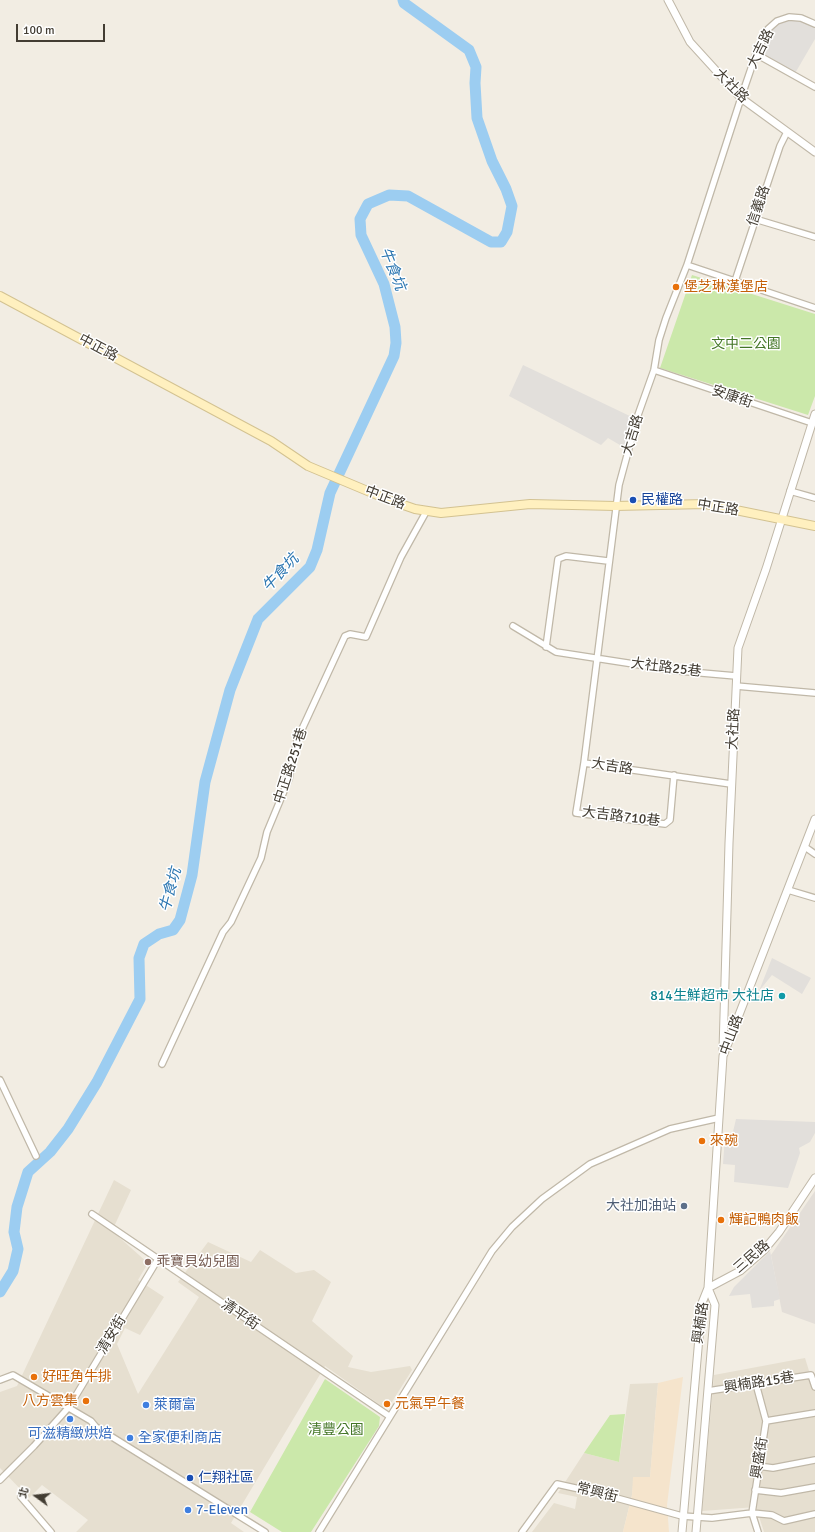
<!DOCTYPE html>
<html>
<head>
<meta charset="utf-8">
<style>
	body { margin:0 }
	#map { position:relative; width:815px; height:1532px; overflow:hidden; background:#f2ede3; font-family:Signika,"Noto Sans TC",sans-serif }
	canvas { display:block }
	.north { position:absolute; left:16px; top:1476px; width:40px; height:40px; -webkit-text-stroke:3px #fff; paint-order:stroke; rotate:285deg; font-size:11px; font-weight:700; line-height:16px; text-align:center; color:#433d33 }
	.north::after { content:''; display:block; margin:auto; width:14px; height:18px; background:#433d33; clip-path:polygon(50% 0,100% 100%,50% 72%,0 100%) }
	.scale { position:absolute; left:16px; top:24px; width:89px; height:18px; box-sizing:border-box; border:2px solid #433d33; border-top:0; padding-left:5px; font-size:12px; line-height:14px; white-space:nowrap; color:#433d33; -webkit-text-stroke:3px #fff; paint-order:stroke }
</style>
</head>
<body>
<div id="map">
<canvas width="815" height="1532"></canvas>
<div class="north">北</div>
<div class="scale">100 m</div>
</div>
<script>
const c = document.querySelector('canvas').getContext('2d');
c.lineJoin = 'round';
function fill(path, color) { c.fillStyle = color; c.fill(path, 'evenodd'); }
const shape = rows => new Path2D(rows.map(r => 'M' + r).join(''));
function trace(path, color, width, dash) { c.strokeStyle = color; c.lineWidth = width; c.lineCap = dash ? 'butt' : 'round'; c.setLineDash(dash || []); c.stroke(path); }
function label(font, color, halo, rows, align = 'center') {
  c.font = font + ' Signika,"Noto Sans TC",sans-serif'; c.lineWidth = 3; c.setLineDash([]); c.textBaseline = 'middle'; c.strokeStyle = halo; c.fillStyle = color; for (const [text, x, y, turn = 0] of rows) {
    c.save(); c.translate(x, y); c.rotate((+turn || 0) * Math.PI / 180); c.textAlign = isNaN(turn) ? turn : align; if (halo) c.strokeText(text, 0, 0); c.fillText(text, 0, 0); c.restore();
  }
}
fill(shape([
	[114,1180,131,1190,112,1231,148,1263,138,1280,164,1297,140,1335,125,1328,117,1344,138,1394,199,1297,178,1282,208,1242,251,1262,260,1250,296,1273,314,1270,331,1282,312,1321,353,1356,348,1367,371,1372,410,1366,412,1370,390,1405,383,1407,325,1366,231,1523,244,1532,76,1532,88,1520,42,1485,29,1498,0,1468,0,1392,17,1386],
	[805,1358,815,1390,815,1532,764,1532,756,1507,702,1511,714,1375],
	[658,1383,650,1478,634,1477,632,1495,623,1532,532,1532,554,1503,575,1509,577,1497,558,1493,584,1453,619,1462,630,1384]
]), '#e6dfd0');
fill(shape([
	[683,1377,667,1505,669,1532,623,1532,632,1495,633,1477,650,1477,658,1383]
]), '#f5e4cc');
fill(shape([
	[815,1191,815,1324,782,1312,771,1255]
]), '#e3ded8');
fill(shape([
	[692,275,815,314,815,396,808,415,660,368],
	[325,1379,380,1417,379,1426,311,1532,282,1532,250,1512],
	[625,1414,619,1462,584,1453,610,1415]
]), '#cbe8aa');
fill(shape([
	[789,17,815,24,815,39,794,75,756,54,768,29],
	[523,365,634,418,625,448,608,438,601,445,509,396],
	[772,958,811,978,802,994,772,975,759,991],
	[736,1119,815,1122,815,1133,810,1142,799,1148,800,1153,788,1188,734,1182,735,1165,723,1164,725,1136,732,1136],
	[770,1251,780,1299,774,1301,774,1306,752,1308,750,1294,729,1296,734,1287]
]), '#e2dfdb');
trace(shape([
	[0,1292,13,1271,18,1249,14,1232,17,1207,28,1172,50,1152,68,1129,97,1082,140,999,139,958,144,944,159,934,173,930,180,920,192,875,205,782,230,690,258,619,310,567,317,550,330,493,394,356,396,343,395,327,384,284,361,235,360,219,368,204,389,195,408,196,491,242,501,242,507,232,512,206,506,189,492,161,477,118,475,83,476,67,469,50,404,3,403,0]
]), '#9ccdf1', 11);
const minor = shape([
	[756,54,815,87],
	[755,219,815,237],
	[687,265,815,308],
	[735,281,780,146,787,132],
	[654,370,812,423],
	[790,491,815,498],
	[513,626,556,652,679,671,736,676],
	[546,647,558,559,566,556,608,561],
	[736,686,815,693],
	[584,763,576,813,665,824,670,820,674,775],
	[731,784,584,763,619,485,638,415,654,370,659,340,666,318,687,265,741,98,756,54,768,29,777,21,789,17,801,18,815,24],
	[805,847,815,854],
	[788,890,815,898],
	[162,1064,223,932,231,922,261,858,267,832,289,779,297,740,345,636,350,634,366,637,401,557,426,512],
	[0,1080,36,1156],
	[92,1214,389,1416],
	[0,1380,13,1375,91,1421,96,1427,265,1532],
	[756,1384,766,1421,752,1513,758,1532],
	[708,1391,811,1375,815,1387],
	[766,1421,815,1413],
	[758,1466,773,1468,815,1460],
	[0,1480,34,1446,69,1407,158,1259],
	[755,1490,781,1493,815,1487],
	[21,1497,51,1532],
	[319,1532,492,1251,512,1227,542,1199,590,1164,670,1129,719,1118],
	[522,1532,557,1484,602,1494,682,1516,712,1518,752,1513,772,1515,784,1521,815,1514]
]);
const tertiary = shape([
	[668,0,690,42,741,98,815,152],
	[723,1050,729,843,738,648,766,569,815,414],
	[708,1288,740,1271,764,1250,779,1232,815,1178],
	[682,1532,702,1303,708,1288,723,1056,815,819],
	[696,1532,715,1305,708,1288]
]);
const secondary = shape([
	[0,296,271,441,308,466,389,500,415,509,441,513,530,504,615,506,706,504,815,526]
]);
trace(minor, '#c0b8a8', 8);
trace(tertiary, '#c0b8a8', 9);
trace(secondary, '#d3c291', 10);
trace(minor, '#fff', 5.5);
trace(tertiary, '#fff', 7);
trace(secondary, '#fff0bf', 8);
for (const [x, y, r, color] of [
	[676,287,4,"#e8710a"],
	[633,500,4,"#1a4fb4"],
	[782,996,4,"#0f9aa8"],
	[702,1141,4,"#e8710a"],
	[684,1206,4,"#5c6f8a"],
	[721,1220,4,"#e8710a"],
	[148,1262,4,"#8d6e63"],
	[34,1377,4,"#e8710a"],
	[86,1401,4,"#e8710a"],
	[387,1404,4,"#e8710a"],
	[146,1405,4,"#3f7fe0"],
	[70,1419,4,"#3f7fe0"],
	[130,1438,4,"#3f7fe0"],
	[190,1478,4,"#1a4fb4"],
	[188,1510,4,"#3f7fe0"]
]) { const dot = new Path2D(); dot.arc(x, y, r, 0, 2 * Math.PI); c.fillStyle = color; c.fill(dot); trace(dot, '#fff', 1.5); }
label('14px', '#433d33', '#fff', [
	["大吉路",761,49,-64],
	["大社路",731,86,45],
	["信義路",759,206,-71],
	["中正路",98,348,28],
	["安康街",732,397,19],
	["大吉路",633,435,-73],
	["中正路",385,498,21],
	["中正路",718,508,9],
	["大社路25巷",666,668,7],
	["大社路",734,729,-87],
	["中正路251巷",291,766,-72],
	["大吉路",612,767,9],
	["大吉路710巷",621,817,7],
	["中山路",732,1035,-70],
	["三民路",752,1257,-41],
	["清平街",240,1315,34],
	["興楠路",701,1323,-82],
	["清安街",112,1335,-59],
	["興楠路15巷",759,1383,-9],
	["興盛街",760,1458,-81],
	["常興街",597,1493,14]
]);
label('14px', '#c56008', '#fff', [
	["堡芝琳漢堡店",684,287],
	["來碗",710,1141],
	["輝記鴨肉飯",729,1220],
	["好旺角牛排",42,1377],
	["八方雲集",78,1401,"right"],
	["元氣早午餐",395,1404]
], 'left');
label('14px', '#437626', '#fff', [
	["文中二公園",746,344],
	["清豐公園",336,1430]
]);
label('14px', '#164399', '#fff', [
	["民權路",641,500],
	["仁翔社區",198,1478]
], 'left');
label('14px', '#0d838f', '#fff', [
	["814生鮮超市 大社店",774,996]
], 'right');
label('14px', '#4e5e75', '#fff', [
	["大社加油站",676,1206]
], 'right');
label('14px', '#785e54', '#fff', [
	["乖寶貝幼兒園",156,1262]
], 'left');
label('14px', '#366cbe', '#fff', [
	["萊爾富",154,1405],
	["可滋精緻烘焙",70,1434,"center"],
	["全家便利商店",138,1438],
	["7-Eleven",196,1510]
], 'left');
label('italic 15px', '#2b76b1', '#fff', [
	["牛食坑",392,269,68],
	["牛食坑",281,573,-47],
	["牛食坑",171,890,-75]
]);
</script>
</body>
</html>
